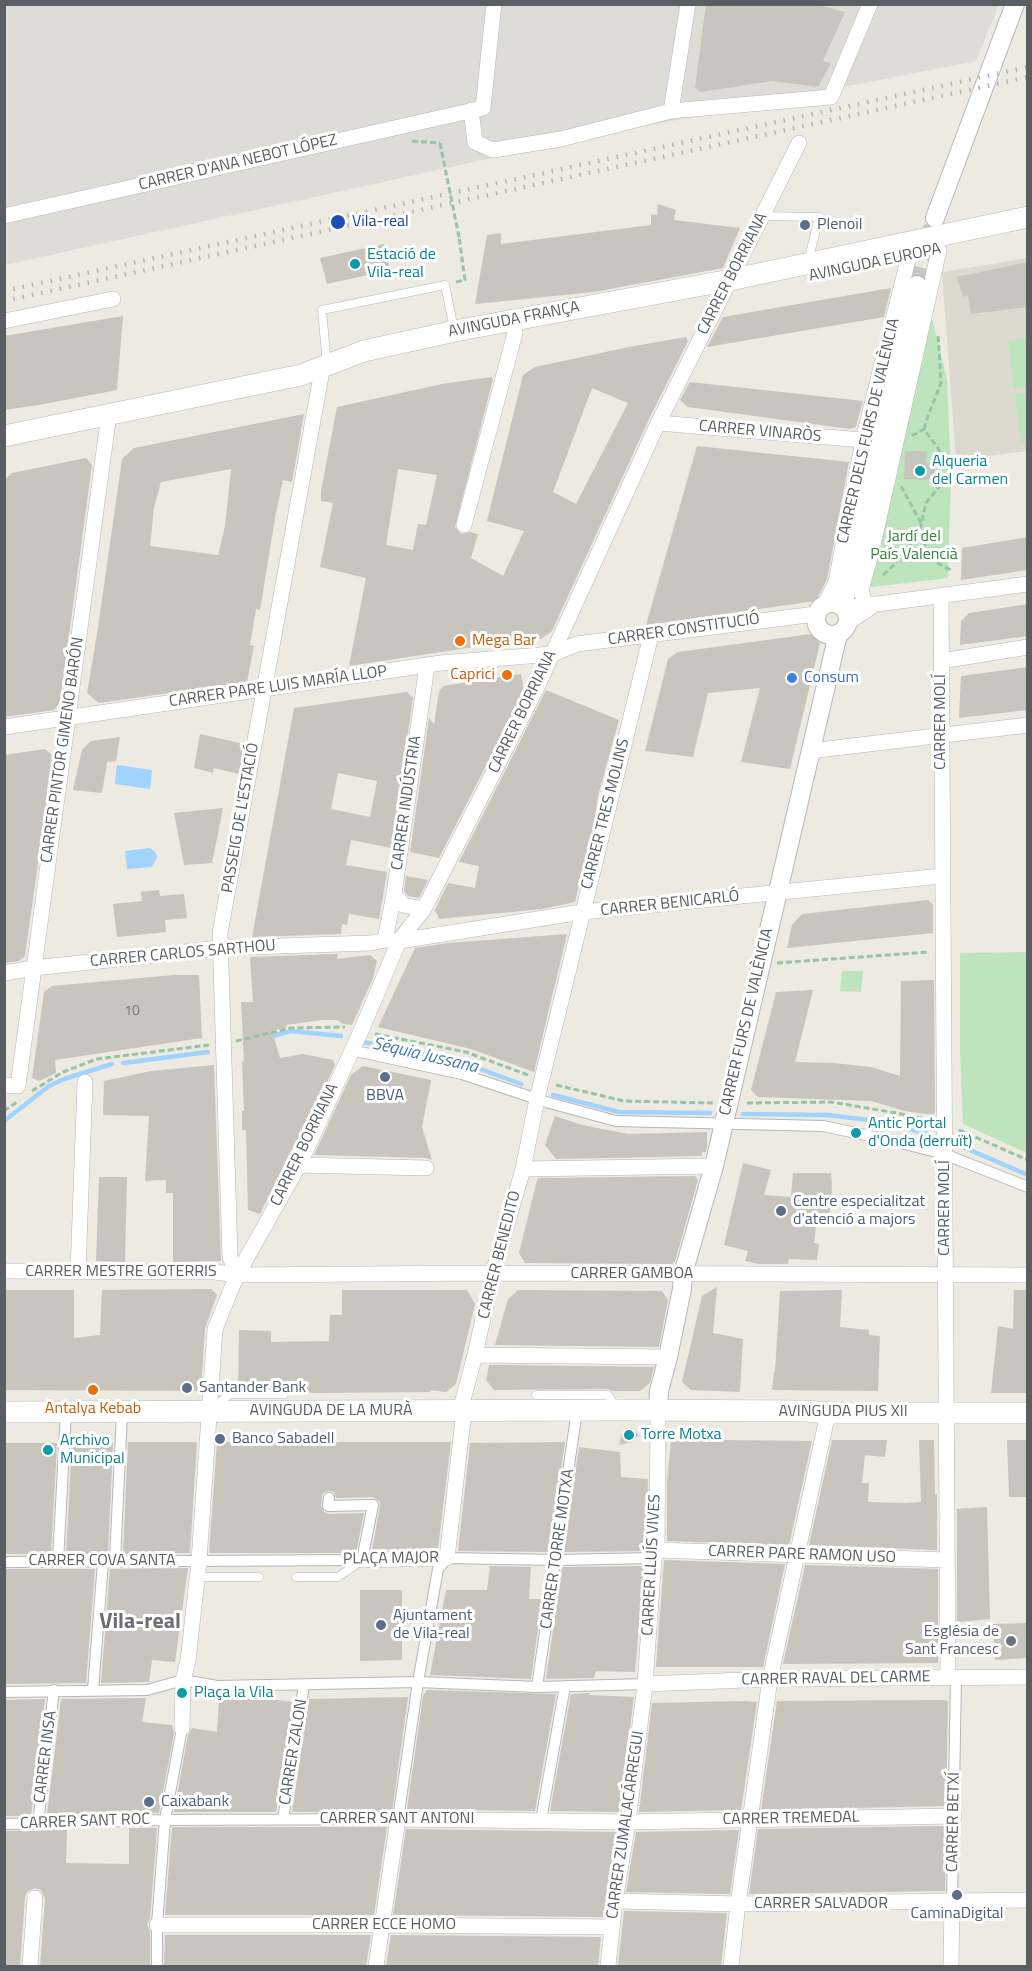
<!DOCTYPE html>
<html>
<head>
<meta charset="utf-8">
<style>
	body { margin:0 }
	#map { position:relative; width:1032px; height:1971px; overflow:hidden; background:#eceae1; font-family:"Titillium Web",sans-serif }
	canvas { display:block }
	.frame { position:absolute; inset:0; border:6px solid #5a5d62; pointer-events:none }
</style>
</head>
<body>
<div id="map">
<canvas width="1032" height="1971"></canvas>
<div class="frame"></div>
</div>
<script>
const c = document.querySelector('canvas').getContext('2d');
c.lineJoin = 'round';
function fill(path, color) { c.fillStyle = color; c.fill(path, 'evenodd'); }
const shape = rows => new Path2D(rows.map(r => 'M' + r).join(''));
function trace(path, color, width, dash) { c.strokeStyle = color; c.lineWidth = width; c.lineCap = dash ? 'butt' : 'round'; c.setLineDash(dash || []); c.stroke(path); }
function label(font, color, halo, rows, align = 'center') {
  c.font = font + ' "Titillium Web",sans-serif'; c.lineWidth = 6; c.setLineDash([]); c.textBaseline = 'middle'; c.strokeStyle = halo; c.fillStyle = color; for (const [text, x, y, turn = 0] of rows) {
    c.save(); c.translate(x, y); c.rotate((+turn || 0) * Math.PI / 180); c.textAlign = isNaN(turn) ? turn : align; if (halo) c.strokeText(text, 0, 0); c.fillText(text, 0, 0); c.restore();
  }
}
fill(shape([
	[4,5,999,5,976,61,560,143,5,265]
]), '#dedcd6');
fill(shape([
	[1027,258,1027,451,956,460,942,272]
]), '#dcd9cf');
fill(shape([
	[932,318,947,380,951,472,948,578,872,587,870,585],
	[1027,338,1027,387,1014,388,1008,341],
	[1027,393,1027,441,1021,442,1015,394],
	[1027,952,1028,952,1027,1153,963,1124,960,1051,960,953],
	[842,971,863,971,861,992,840,991]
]), '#bee4be');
fill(shape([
	[117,765,152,770,150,789,115,784],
	[150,848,155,852,157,857,152,867,127,869,125,851]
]), '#a1d3fd');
trace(shape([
	[269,1037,291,1031,341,1036],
	[363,1042,464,1063,521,1084],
	[123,1063,208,1052],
	[553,1095,619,1112,710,1113],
	[743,1114,827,1115,878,1121,928,1134],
	[4,1121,49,1086,64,1079,112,1064],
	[956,1144,1028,1175]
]), '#a1d3fd', 4.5);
fill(shape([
	[706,4,814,4,845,12,823,61,831,63,818,87,773,81,700,92,695,87],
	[658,204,676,210,674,220,740,228,723,268,594,292,475,304,487,235,501,233,501,244,651,225,651,214,657,215],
	[384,244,390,270,327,284,320,258],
	[1028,262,1028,307,971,314,968,295,963,297,957,277],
	[891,288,884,317,707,347,723,317],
	[123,316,117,390,39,405,4,410,4,336],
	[686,337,688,341,649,419,552,631,541,639,520,640,349,666,366,578,320,567,333,503,321,501,321,491,337,407,442,384,491,377,493,379,455,527,461,534,470,532,478,534,471,558,503,576,524,531,487,521,523,375,535,367,629,347],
	[592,388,628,403,576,504,553,492],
	[398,469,437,475,426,525,418,524,413,550,386,545],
	[690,382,863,401,856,427,850,429,688,407,680,400],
	[304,414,292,482,283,480,275,518,260,610,256,609,250,645,254,646,247,682,99,703,87,693,97,634,122,459,134,448],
	[231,469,225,526,218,555,150,546,154,508,161,482],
	[697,446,849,462,827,579,816,601,646,625],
	[905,451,927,451,926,463,935,463,935,480,904,479],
	[86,458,92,465,60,702,54,710,4,717,4,480,12,473],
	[1028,537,1028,570,961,580,962,548],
	[1028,604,1028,636,960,645,961,621,969,613],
	[811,634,820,643,790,769,741,762,760,688,708,693,693,757,645,751,668,659,678,652],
	[1028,667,1028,710,959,718,961,676],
	[521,674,524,691,439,858,410,852,429,718,434,724,439,692,443,686],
	[546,690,619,720,598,796,594,825,575,902,542,909,439,919,435,910,448,883,475,888,479,866,459,862],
	[407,692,413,698,391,848,351,840,346,865,387,872,379,919,349,914,347,925,342,924,341,934,252,937,294,708],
	[338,773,377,781,370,817,331,809],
	[200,734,244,744,239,774,214,768,213,773,194,768],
	[120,737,116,761,107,762,102,793,73,790,82,750,91,741],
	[45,749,53,756,25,956,19,961,4,963,4,755],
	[223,808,212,863,184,865,174,813],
	[406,876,428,880,419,898,408,896,404,891],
	[159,890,160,896,184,894,187,918,165,920,166,932,117,937,113,904,142,901,141,892],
	[928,900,933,905,933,933,787,948,792,925,802,914],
	[567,934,534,1072,471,1049,378,1027,415,948,448,943],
	[338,954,337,959,370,955,377,961,373,978,352,1025,343,1024,337,1020,322,1020,286,1025,287,1027,272,1031,280,1058,303,1054,333,1060,335,1065,298,1145,295,1143,260,1214,248,1210,246,1130,242,1130,242,1111,244,1111,242,1062,244,1061,241,1002,253,1002,250,957],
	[174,975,199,975,202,1038,55,1060,56,1073,39,1081,32,1078,44,992,52,986],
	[934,980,935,1112,932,1115,905,1111,871,1101,758,1097,751,1090,776,992,813,990,795,1062,834,1063,871,1067,900,1076,901,981],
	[214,1065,221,1261,173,1262,173,1193,166,1193,166,1180,145,1181,149,1116,103,1115,104,1081,151,1071],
	[363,1066,431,1080,422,1127,432,1160,426,1158,314,1155,351,1075],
	[555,1116,582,1125,628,1134,707,1132,707,1145,706,1152,702,1152,702,1156,556,1159,545,1145],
	[743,1163,771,1170,764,1195,791,1197,793,1173,831,1173,832,1188,829,1219,817,1218,814,1243,819,1244,817,1260,789,1259,788,1264,759,1264,745,1261,748,1251,724,1245],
	[695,1176,698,1180,675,1261,672,1264,525,1263,519,1253,537,1180,539,1178],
	[99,1177,127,1177,125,1262,96,1261],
	[717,1287,713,1333,743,1339,740,1392,691,1390,682,1382,702,1296],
	[211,1289,217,1295,205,1328,201,1391,4,1390,4,1290,74,1290,74,1338,100,1335,102,1290],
	[342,1290,467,1290,475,1304,456,1384,446,1392,430,1390,430,1392,317,1393,290,1392,284,1388,238,1388,239,1330,271,1331,271,1342,329,1341,330,1315,342,1315],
	[518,1290,662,1291,668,1300,659,1347,495,1345,508,1299],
	[842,1290,840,1327,869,1330,869,1335,880,1336,878,1391,772,1390,774,1372,775,1372,780,1291],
	[1014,1290,1028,1290,1028,1393,991,1393,998,1326,1013,1329],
	[489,1365,503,1365,654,1367,650,1383,640,1391,612,1391,608,1389,494,1390,486,1380],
	[626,1428,632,1428,639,1435,632,1442,619,1445,622,1433],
	[722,1440,812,1441,789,1545,667,1541,667,1481,671,1441],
	[832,1440,887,1440,885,1457,865,1455,862,1483,869,1483,868,1502,906,1503,921,1502,919,1440,934,1440,935,1495,937,1494,937,1550,809,1545],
	[1007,1440,1028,1440,1028,1497,1009,1497],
	[128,1442,197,1442,190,1553,123,1554],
	[217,1442,451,1442,438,1548,372,1550,380,1506,380,1502,373,1497,336,1498,334,1492,329,1491,323,1493,322,1497,321,1506,324,1512,328,1514,364,1513,356,1553,209,1553],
	[565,1442,549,1552,458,1551,470,1443],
	[4,1443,57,1443,51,1554,4,1554],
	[72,1443,113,1443,108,1554,66,1554],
	[579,1447,620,1452,621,1477,648,1479,646,1551,564,1552],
	[987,1507,990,1619,957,1622,957,1509],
	[664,1560,785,1564,763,1667,656,1667],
	[805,1565,938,1569,938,1663,783,1664],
	[490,1566,531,1567,529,1599,542,1599,531,1679,430,1675,446,1590,487,1590],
	[644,1566,635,1672,596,1671,594,1678,546,1679,562,1567],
	[188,1568,175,1662,152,1660,149,1682,101,1683,110,1569],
	[4,1569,95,1569,86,1683,4,1684],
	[360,1590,402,1590,402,1660,360,1661],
	[1028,1623,1028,1658,995,1660,993,1624],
	[427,1690,556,1694,535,1811,407,1809,423,1696],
	[590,1693,589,1695,634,1697,619,1812,550,1811,571,1694],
	[408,1697,392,1812,292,1812,309,1699],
	[146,1698,142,1722,172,1725,174,1733,159,1813,47,1815,61,1699],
	[45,1699,31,1816,4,1816,4,1700],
	[219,1699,270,1699,294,1702,276,1812,174,1812,188,1735,192,1728,217,1732],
	[944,1700,948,1701,946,1806,761,1810,777,1701],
	[746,1701,757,1702,741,1810,639,1812,652,1703],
	[946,1826,945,1891,749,1894,758,1829],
	[172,1827,387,1827,374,1915,165,1915],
	[129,1828,157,1828,150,1919,147,1924,150,1931,150,1966,40,1966,45,1899,41,1890,35,1888,27,1892,25,1897,20,1966,4,1966,4,1831,67,1830,66,1863,129,1864],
	[406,1829,617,1832,603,1917,393,1915],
	[739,1830,730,1894,626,1892,636,1832],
	[624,1911,727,1913,721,1966,618,1966],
	[165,1935,371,1935,366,1966,164,1966],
	[391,1935,601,1937,598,1966,386,1966]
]), '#c8c4be');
trace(shape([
	[917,285,933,226]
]), '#c8c7c1', 18, [18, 9]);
const service = shape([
	[762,216,819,217,808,262],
	[324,363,326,354,322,310,445,285,454,329],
	[536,1395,608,1395,616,1407],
	[215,1406,230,1394,284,1394],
	[196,1577,259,1577],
	[296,1577,338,1577,361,1561]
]);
const pedestrian = shape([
	[351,1050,462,1074,546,1102,616,1121,823,1126,889,1140,944,1154,1028,1187],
	[115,1560,122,1413],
	[58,1561,66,1411],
	[4,1562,362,1560,373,1505,328,1506,329,1498],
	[537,1687,577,1410],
	[93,1690,103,1562],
	[4,1692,147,1690,183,1680,217,1686,418,1682,537,1687,645,1684],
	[283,1819,304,1685],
	[541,1820,565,1686],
	[4,1824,165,1820,398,1819,418,1682,438,1569,447,1558,557,1560,654,1558],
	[38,1824,54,1690],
	[952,1903,956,1677],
	[157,1966,157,1925,165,1820,182,1728]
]);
const minor = shape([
	[471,110,475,142,493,150,561,139,671,111,831,97,870,4],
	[671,111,688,4],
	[4,216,483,108,494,4],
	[4,321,113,299],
	[658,423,863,440],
	[464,525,515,333],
	[941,596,948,1677],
	[825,604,836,582,863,440,909,256],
	[865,604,861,590,871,554,939,250],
	[845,610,865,604,878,604,1028,584],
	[847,623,870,608],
	[941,661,1028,647],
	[4,727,441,663,553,654,577,644,816,614],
	[810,751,1028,725],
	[394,894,403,905,424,909],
	[385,940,394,894,427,666],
	[4,973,34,968,220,948,371,943,385,940,399,941,582,912,942,876],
	[4,1085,18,1086,109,414],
	[299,1165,426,1168],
	[523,1169,714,1166],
	[4,1271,215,1272,237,1275,493,1273,1028,1275],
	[78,1272,85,1082],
	[237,1275,230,1257,220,933,323,365],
	[475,1355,668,1357],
	[460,1411,475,1355,493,1273,523,1169,537,1099,651,635],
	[657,1550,947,1560],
	[362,1560,447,1558,464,1411],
	[645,1684,770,1679,1028,1677],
	[182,1728,183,1680,188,1661,199,1561,215,1329,237,1275,299,1165,361,1031,399,941,424,909,539,683,658,423,799,143],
	[615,1901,738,1904,1028,1900],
	[157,1925,381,1925,612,1927],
	[30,1966,35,1898],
	[376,1966,398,1819,628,1822,954,1816],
	[608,1966,615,1901,628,1822,645,1684,654,1558,657,1550,658,1411],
	[731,1966,738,1904,770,1679,828,1413],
	[951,1966,952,1903]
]);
const tertiary = shape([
	[935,218,1015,4],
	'816 619a16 16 0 1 1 32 0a16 16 0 1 1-32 0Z',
	[843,607,917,285],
	[658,1411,659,1391,668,1357,682,1289,683,1274,714,1166,838,634]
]);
const secondary = shape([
	[4,436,301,375,364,351,455,331,730,280,1028,217],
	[4,1412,619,1410,806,1411,828,1413,1028,1413]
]);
trace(service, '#b4b7bc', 9);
trace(pedestrian, '#b4b7bc', 12);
trace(minor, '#b4b7bc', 16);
trace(tertiary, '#b4b7bc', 20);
trace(secondary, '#b5b8be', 22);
trace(shape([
	[412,141,440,143],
	[456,282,465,280,459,237],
	[924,429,928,416,941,383,938,333],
	[912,436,924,429,945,458,951,472,926,503,919,534,935,562,951,570],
	[901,486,921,523],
	[883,575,893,566,919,534],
	[777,963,929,952],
	[375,1034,466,1052,528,1075],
	[236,1041,291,1028,345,1027],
	[556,1085,624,1101,713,1103],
	[32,1091,63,1072,97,1059,209,1045],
	[747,1103,831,1102,897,1113,930,1120],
	[4,1111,17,1102],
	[959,1130,1028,1160]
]), '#97c4a5', 3, [6, 3]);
trace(service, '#fff', 8);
trace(pedestrian, '#fff', 10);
trace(minor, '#fff', 15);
trace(tertiary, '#fff', 18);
trace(secondary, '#fff', 21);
trace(shape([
	[4,291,1028,67],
	[4,301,1028,77]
]), '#b2b3b3', 4.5, [1.5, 8]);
trace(shape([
	[440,143,459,237]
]), '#97c4a5', 3, [6, 3]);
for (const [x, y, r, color] of [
	[338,222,8,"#1a4fb4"],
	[805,225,6,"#5c6f8a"],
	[355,264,6,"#0f9aa8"],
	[920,471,6,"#0f9aa8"],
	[460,641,6,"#e8710a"],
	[507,675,6,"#e8710a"],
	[792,678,6,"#3f7fe0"],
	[385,1077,6,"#5c6f8a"],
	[856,1133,6,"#0f9aa8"],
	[781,1211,6,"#5c6f8a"],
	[187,1388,6,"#5c6f8a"],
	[93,1390,6,"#e8710a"],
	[629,1435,6,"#0f9aa8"],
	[220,1439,6,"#5c6f8a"],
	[48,1450,6,"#0f9aa8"],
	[381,1625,6,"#5c6f8a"],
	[1011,1641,6,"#6b7280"],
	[182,1693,6,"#0f9aa8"],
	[149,1802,6,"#5c6f8a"],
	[957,1895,6,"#5c6f8a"]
]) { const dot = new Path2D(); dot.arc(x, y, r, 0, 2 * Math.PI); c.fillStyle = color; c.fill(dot); trace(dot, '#fff', 2); }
label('14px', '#767779', null, [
	["10",132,1012]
]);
label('16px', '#5a5d62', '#fff', [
	["CARRER D'ANA NEBOT LÓPEZ",238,163,-13],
	["AVINGUDA EUROPA",875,263,-12],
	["CARRER BORRIANA",733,274,-63],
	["AVINGUDA FRANÇA",514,320,-11],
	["CARRER DELS FURS DE VALÈNCIA",869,431,-77],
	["CARRER VINARÒS",760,432,5],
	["CARRER CONSTITUCIÓ",684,630,-8],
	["CARRER PARE LUIS MARÍA LLOP",278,687,-8],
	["CARRER BORRIANA",523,712,-64],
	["CARRER MOLÍ",941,722,-90],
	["CARRER PINTOR GIMENO BARÓN",63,750,-82],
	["CARRER INDÚSTRIA",407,803,-82],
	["CARRER TRES MOLINS",606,814,-76],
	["PASSEIG DE L'ESTACIÓ",241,818,-80],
	["CARRER BENICARLÓ",670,904,-6],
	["CARRER CARLOS SARTHOU",183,954,-5],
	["CARRER FURS DE VALÈNCIA",747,1022,-77],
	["CARRER BORRIANA",305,1145,-64],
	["CARRER MOLÍ",945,1208,-90],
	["CARRER BENEDITO",500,1255,-76],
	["CARRER MESTRE GOTERRIS",121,1272],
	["CARRER GAMBOA",632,1274],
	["AVINGUDA DE LA MURÀ",331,1411],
	["AVINGUDA PIUS XII",843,1412],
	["CARRER TORRE MOTXA",558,1549,-82],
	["CARRER PARE RAMON USO",802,1555,2],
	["PLAÇA MAJOR",391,1559,-1],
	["CARRER COVA SANTA",102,1561],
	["CARRER LLUÍS VIVES",652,1565,-87],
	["CARRER RAVAL DEL CARME",836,1679,-1],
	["CARRER ZALON",294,1752,-81],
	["CARRER INSA",46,1757,-83],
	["CARRER SANT ANTONI",397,1819],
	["CARRER TREMEDAL",791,1819,-1],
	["CARRER SANT ROC",85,1822,-2],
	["CARRER BETXÍ",954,1822,-89],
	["CARRER ZUMALACÁRREGUI",626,1825,-82],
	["CARRER SALVADOR",821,1904],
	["CARRER ECCE HOMO",384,1925]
]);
label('16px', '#164399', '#fff', [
	["Vila-real",352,222]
], 'left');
label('16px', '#4e5e75', '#fff', [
	["Plenoil",817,225],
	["BBVA",385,1096,"center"],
	["Centre especialitzat",793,1202],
	["d'atenció a majors",793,1220],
	["Santander Bank",199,1388],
	["Banco Sabadell",232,1439],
	["Ajuntament",393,1616],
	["de Vila-real",393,1634],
	["Caixabank",161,1802],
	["CaminaDigital",957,1914,"center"]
], 'left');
label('16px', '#0d838f', '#fff', [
	["Estació de",367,255],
	["Vila-real",367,273],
	["Alqueria",932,462],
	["del Carmen",932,480],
	["Antic Portal",868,1124],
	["d'Onda (derruït)",868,1142],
	["Torre Motxa",641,1435],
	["Archivo",60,1441],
	["Municipal",60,1459],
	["Plaça la Vila",194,1693]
], 'left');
label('16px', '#37843c', '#fff', [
	["Jardí del",914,537],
	["País Valencià",914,555]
]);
label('16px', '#c56008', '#fff', [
	["Mega Bar",472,641],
	["Caprici",495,675,"right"],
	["Antalya Kebab",93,1409,"center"]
], 'left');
label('16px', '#366cbe', '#fff', [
	["Consum",804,678]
], 'left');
label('16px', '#5b616d', '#fff', [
	["Església de",999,1632],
	["Sant Francesc",999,1650]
], 'right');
label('italic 18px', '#4279b6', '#fff', [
	["Séquia Jussana",425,1056,13]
]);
label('bold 22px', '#6b6f74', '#fff', [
	["Vila-real",140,1623]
]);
</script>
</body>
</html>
